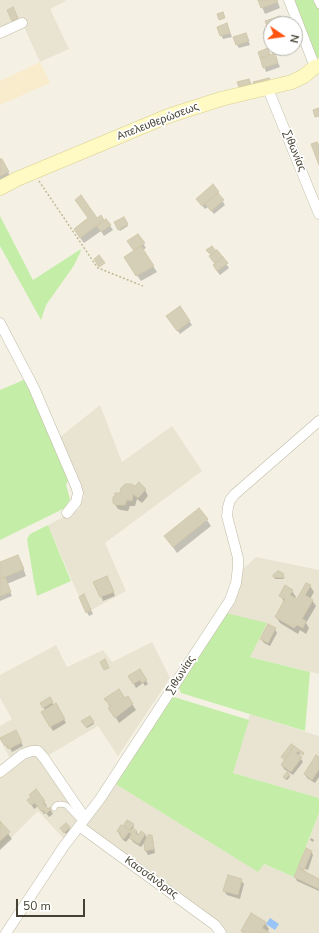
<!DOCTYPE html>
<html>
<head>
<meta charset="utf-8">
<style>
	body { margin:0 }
	#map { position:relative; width:319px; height:933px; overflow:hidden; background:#f4f1e4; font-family:"Nunito Sans",sans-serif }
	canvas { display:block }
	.north { position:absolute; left:263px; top:16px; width:40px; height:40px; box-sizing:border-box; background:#fff; border:1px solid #b5b3ad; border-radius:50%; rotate:103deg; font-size:11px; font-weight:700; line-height:16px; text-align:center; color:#464233 }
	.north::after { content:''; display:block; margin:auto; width:14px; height:18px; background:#ff5510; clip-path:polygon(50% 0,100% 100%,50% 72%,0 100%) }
	.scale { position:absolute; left:16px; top:899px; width:69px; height:18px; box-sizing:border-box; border:2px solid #464233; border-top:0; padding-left:5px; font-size:12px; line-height:14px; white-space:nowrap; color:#464233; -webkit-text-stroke:3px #fff; paint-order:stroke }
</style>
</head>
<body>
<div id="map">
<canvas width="319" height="933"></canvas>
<div class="north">N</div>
<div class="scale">50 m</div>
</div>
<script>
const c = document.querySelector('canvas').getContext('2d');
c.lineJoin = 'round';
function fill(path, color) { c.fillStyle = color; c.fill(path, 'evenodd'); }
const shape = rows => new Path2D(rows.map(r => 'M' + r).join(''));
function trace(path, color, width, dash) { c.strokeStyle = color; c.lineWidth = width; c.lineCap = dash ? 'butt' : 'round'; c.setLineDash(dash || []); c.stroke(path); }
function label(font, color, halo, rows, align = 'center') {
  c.font = font + ' "Nunito Sans",sans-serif'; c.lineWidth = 3.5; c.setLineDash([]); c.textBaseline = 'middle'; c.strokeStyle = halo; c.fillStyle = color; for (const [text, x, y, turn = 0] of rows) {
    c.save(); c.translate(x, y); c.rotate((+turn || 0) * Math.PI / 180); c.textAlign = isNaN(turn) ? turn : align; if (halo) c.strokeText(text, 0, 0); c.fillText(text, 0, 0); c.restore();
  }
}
fill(shape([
	[0,0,65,0,66,1,50,9,69,49,40,62,21,20,0,30],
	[100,405,122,462,172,426,202,471,105,543,126,591,86,613,48,525,79,509,84,496,59,438],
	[256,557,319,570,319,674,250,657,226,613,242,570],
	[152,642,170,678,118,756,98,726,47,756,36,746,19,753,11,760,0,740,0,726,12,719,0,698,0,675,56,645,67,667,103,650,112,662],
	[250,714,319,736,319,798,233,773],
	[34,752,82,817,64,839,38,811,0,849,0,775],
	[116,784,258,872,263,864,294,877,319,813,319,933,224,933,85,826]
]), '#e8e4d1');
fill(shape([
	[40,62,50,83,0,105,0,81]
]), '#f8eccc');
fill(shape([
	[293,0,319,0,319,58,314,55],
	[0,216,33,280,81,249,80,253,73,267,46,305,41,320,0,246],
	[26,379,70,476,66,485,70,499,65,508,0,540,0,390],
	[48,525,71,581,37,596,34,582,27,539,30,534],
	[226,613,267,623,250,657,310,672,305,731,181,693,178,685],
	[174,697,249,720,233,773,319,798,319,813,294,877,264,864,258,872,114,783,169,698]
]), '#c4eda8');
fill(shape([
	[270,918,279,924,275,930,266,924]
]), '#99c4f7');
fill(shape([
	[259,0,277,0,280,8,265,14],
	[227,24,232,37,223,39,221,35],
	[246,34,250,45,239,48,237,45],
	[259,52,270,56,274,54,280,67,266,72],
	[0,160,1,160,10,176,0,181],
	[213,186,225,205,214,214,208,207,205,209,200,203],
	[101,216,104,222,106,220,113,230,104,236,101,231,84,243,78,235],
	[124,218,128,226,120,231,115,223],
	[138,235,146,248,143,250,157,272,141,281,129,264,135,251],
	[208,251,216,252,217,251,229,268,220,275,216,270,216,264],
	[180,308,192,325,180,334,170,320],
	[145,490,148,496,142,503,137,499,135,506,130,506,128,511,121,510,118,509,114,503,121,494],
	[207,520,211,526,177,553,166,537],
	[21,562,26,576,7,584,12,596,0,601,0,563],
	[274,575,283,576,284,579,275,579],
	[109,581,115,596,103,601,95,582],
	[310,586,314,592,310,599,312,600,316,606,306,623,309,628,306,634,300,630,298,634,280,623,276,617,284,602,281,596,292,591,296,597,294,599,297,601],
	[86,599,93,614,89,616,87,612],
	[275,629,277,633,270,646,264,643,261,639],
	[140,670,148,684,145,686,143,683,136,688,130,677],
	[50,698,54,706,56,704,66,723,53,731,42,712,45,710,41,703],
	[124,699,132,704,136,710,119,723,106,700],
	[89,717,94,724,87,728,83,722],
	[15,731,23,746,12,752,10,748,8,749,2,738],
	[298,750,300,754,299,756,303,762,293,775,284,769,282,765,286,760],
	[319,758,319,777,315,783,307,778,305,774],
	[289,775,290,777,287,780,285,779],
	[36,791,44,802,47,806,45,807,48,810,50,809,53,814,49,817,46,813,44,814,38,806,34,809,31,804,32,798],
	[0,823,12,839,0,850],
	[66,824,70,829,66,834,62,830],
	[133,825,134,827,131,831,128,829,132,836,136,831,139,836,145,834,147,839,151,836,153,840,155,853,148,855,146,851,145,842,141,847,133,842,130,837,126,842,123,840,118,832,126,829,125,826],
	[311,838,314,840,313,842,310,840],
	[311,851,313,855,308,870,301,867,301,869,307,872,306,874,319,880,319,891,297,881,295,877,302,871,299,867],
	[241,880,244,884,240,899,227,895,224,891],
	[265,923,269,929,267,932,269,933,243,933,242,931]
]), '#0003');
const building = shape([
	[258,0,277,0,278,2,261,8,258,0],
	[13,7,18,18,12,21,7,10,13,7],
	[223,12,225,18,219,20,217,14,223,12],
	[280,16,283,24,271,24,271,37,265,21,280,16],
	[227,23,230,33,220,36,217,27,227,23],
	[246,33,249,41,236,45,233,37,246,33],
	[268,48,270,55,260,58,258,52,268,48],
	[275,53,278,63,263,68,260,58,275,53],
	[269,78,270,84,255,88,253,82,269,78],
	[249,79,251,84,239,87,237,82,249,79],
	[319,108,319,116,315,117,313,110,319,108],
	[317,142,319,145,319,165,311,144,317,142],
	[0,159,2,159,9,172,0,176,0,159],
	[213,184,219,192,202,206,196,199,213,184],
	[218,193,224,200,211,211,205,204,218,193],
	[81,195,97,218,101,215,104,220,80,238,74,229,88,218,75,200,81,195],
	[124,217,128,224,118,230,114,222,124,217],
	[106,219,111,225,101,232,97,226,106,219],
	[138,234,145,243,134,251,127,241,138,234],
	[141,246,154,266,136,276,124,257,141,246],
	[212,246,216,251,211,255,206,250,212,246],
	[217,250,223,257,215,264,209,256,217,250],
	[99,255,105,263,99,267,94,259,99,255],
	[223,257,228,263,217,271,213,265,223,257],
	[180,306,190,321,177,331,166,316,180,306],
	[139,482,146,489,138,498,133,494,132,501,127,500,125,505,116,505,113,503,113,497,115,496,115,493,120,493,121,488,125,484,131,484,135,486,139,482],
	[199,508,208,519,173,547,164,536,199,508],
	[18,555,24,569,0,579,0,562,18,555],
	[278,571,283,573,284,578,273,577,273,575,278,571],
	[107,576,114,592,100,597,93,582,107,576],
	[5,577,11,592,0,596,0,579,5,577],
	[306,583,311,585,305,595,313,600,302,619,306,621,303,628,297,625,294,628,275,617,285,599,279,596,285,585,293,590,290,595,297,599,306,583],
	[84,594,91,610,86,613,79,597,84,594],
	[268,624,276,628,268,643,260,639,268,624],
	[105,659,109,668,104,670,100,662,105,659],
	[140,669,147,680,142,683,140,680,133,684,128,676,140,669],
	[119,689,125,698,128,696,133,704,115,718,108,708,111,706,104,699,119,689],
	[50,697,53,702,43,708,40,703,50,697],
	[56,703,65,719,50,727,41,712,56,703],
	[90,716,94,722,86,727,81,721,90,716],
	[16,730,22,742,9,749,7,745,5,746,0,738,16,730],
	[291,744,294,746,285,760,281,757,291,744],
	[294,746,304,753,303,755,298,751,296,753,302,757,291,772,281,765,294,746],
	[316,755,319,757,319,769,312,780,304,774,316,755],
	[287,772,290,775,285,779,283,777,287,772],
	[36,789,45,801,43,803,48,809,50,807,51,809,46,814,43,810,41,811,35,803,31,805,27,800,31,797,29,795,36,789],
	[127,820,134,824,130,830,123,826,127,820],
	[0,821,10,832,0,841,0,821],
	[66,823,70,827,64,833,60,828,66,823],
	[121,825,132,832,131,834,129,832,124,839,120,836,121,834,117,831,121,825],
	[134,829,137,831,135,833,138,835,141,831,145,834,139,844,129,838,134,829],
	[148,835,152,835,154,849,145,851,144,843,148,835],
	[306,848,312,851,304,870,298,867,306,848],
	[298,868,319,879,319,889,294,877,298,868],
	[228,875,242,879,238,895,223,891,228,875],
	[251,913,266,922,262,928,270,933,244,933,241,931,251,913]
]);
fill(building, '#d6cfb8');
trace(building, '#d2c8ab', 1);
const lane = shape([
	[316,0,319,6],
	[54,808,56,805,60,804,66,805,82,822]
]);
const street = shape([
	[289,0,315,67],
	[0,33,22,23],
	[268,89,319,214],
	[0,323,34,388,76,486,78,493,76,502,67,513],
	[0,772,23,754,32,751,38,751,44,758,85,818],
	[79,826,215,925,221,933],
	[6,933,64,846,100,799,230,600,236,583,238,567,238,558,227,516,228,507,230,500,235,494,319,421]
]);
const secondary = shape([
	[0,188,17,179,168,116,221,99,292,82,304,76,315,67,319,66]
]);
trace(lane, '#c0bba6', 6);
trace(street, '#c0bba6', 11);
trace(secondary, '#d8cf8f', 15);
trace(shape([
	[39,181,93,261,98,268,143,286]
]), '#c3b995', 1.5, [2, 2]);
trace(lane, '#fff', 5);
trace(street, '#fff', 10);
trace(secondary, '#fff9c3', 14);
label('11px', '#464233', '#fff', [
	["Απελευθερώσεως",158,122,-21],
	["Σιθωνίας",294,151,68],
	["Σιθωνίας",181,675,-57],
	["Κασσάνδρας",151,878,36]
]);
</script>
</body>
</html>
